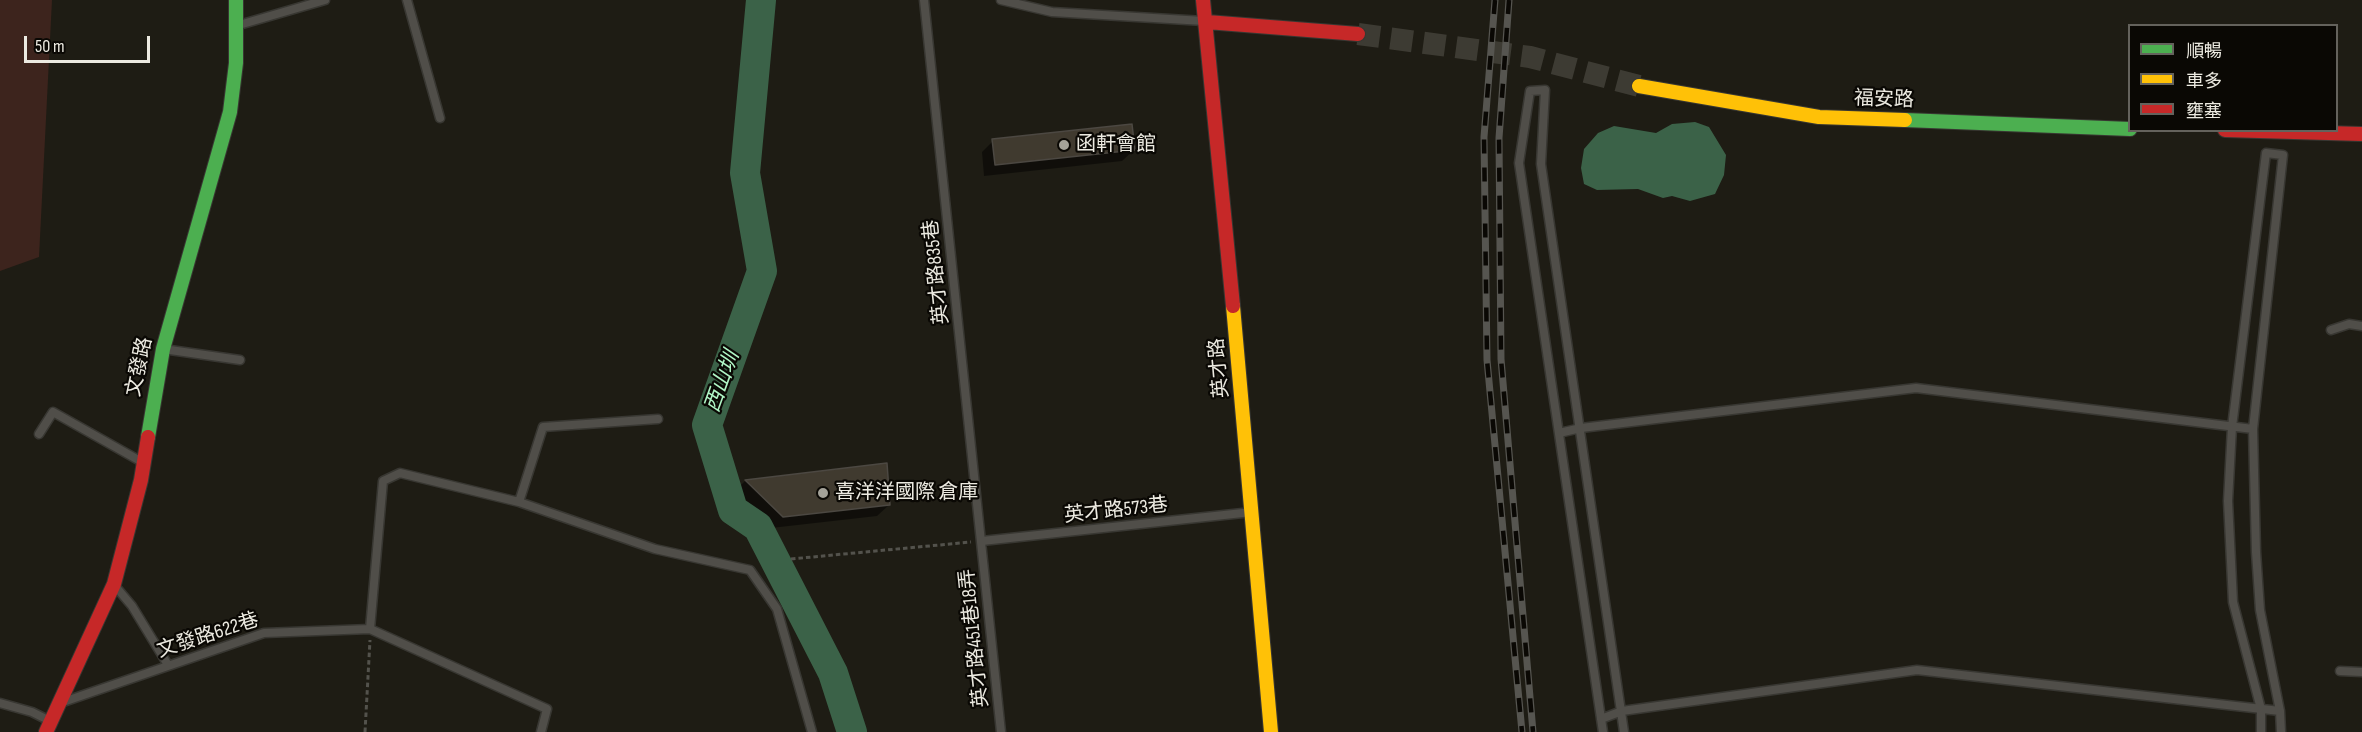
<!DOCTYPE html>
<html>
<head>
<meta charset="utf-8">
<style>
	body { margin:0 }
	#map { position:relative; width:2362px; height:732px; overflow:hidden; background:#1e1c14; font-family:"Sofia Sans Condensed","Noto Sans TC",sans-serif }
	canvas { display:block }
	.legend { position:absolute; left:2128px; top:24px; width:210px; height:108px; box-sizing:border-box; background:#0a0804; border:2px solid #64625c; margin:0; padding:8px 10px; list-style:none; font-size:18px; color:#eceae1 }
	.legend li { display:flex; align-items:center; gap:12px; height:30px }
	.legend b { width:30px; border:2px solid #64625c }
	.scale { position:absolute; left:24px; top:36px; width:126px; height:27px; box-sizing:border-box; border:3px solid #eceae1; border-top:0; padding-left:8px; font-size:18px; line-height:21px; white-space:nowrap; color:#eceae1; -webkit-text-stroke:4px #0a0804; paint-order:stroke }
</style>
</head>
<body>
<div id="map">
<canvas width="2362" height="732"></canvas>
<ul class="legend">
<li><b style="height:8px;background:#4caf50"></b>順暢</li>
<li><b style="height:8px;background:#ffc107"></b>車多</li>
<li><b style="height:8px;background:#c62828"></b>壅塞</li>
</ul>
<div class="scale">50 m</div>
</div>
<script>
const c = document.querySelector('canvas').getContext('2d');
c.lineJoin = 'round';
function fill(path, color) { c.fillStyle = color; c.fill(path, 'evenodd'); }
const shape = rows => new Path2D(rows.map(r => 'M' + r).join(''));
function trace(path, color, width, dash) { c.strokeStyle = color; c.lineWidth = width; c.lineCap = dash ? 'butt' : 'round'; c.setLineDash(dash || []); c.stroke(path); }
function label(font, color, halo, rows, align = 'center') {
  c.font = font + ' "Sofia Sans Condensed","Noto Sans TC",sans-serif'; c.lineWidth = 4.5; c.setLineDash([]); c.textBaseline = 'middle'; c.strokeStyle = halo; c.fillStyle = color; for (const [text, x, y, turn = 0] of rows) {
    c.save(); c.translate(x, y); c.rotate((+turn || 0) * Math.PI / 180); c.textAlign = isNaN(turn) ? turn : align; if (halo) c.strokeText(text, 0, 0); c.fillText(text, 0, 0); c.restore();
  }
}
fill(shape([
	[0,0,52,0,39,257,0,271]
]), '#3d241d');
fill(shape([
	[1695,122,1709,127,1726,155,1724,175,1715,194,1690,201,1672,196,1663,198,1638,189,1597,190,1584,184,1581,168,1584,149,1598,133,1614,126,1656,133,1672,124]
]), '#3b6248');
fill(shape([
	[993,141,1134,150,1122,161,984,176,982,152],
	[885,464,889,505,877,516,771,528,734,492,745,481]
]), '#0007');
trace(shape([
	[761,0,745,173,762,271,707,425,733,510,758,527,833,673,852,732]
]), '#3b6248', 30);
const building = shape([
	[1132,124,1135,150,995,165,992,139,1132,124],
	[887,463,890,505,783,517,745,480,887,463]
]);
fill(building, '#403a2f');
trace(building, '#4c4842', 1.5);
trace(shape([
	[1358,34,1530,57,1639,86]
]), '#3d3b33', 22, [22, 11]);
const lane = shape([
	[407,0,440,118],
	[924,0,1001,732],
	[1001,0,1052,12,1204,21],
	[239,25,325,0],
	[2331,330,2349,324,2362,326],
	[163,349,240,360],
	[1559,433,1581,428,1916,388,2253,429],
	[39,434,53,412,142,462],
	[519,502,543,427,658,419],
	[982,541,1252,512],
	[116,587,132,606,168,665],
	[370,629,383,481,400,473,519,502,655,549,750,570,777,609,812,732],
	[2340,671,2362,672],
	[66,701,264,633,370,629,547,709,541,732],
	[0,703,32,712,50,721],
	[1601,719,1622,711,1917,670,2280,711],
	[1603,732,1519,163,1530,91,1545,90,1541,164,1624,732],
	[2261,732,2261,709,2233,602,2228,501,2232,427,2266,153,2283,155,2253,429,2256,552,2260,610,2280,711,2281,732]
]);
const fast = shape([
	[1905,120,2130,129],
	[148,437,163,349,230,112,236,63,236,0]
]);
const slow = shape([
	[1639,86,1819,117,1905,120],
	[1233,306,1271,732]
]);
const jam = shape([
	[1203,0,1233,306],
	[1207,22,1358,34],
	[2225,130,2362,134],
	[46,732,114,584,141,480,148,437]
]);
trace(lane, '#383732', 11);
trace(fast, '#383732', 16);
trace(slow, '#383732', 16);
trace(jam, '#383732', 16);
trace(shape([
	[791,559,971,542],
	[365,732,370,640]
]), '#53524c', 3, [4.5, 3]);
trace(lane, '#504e49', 8);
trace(fast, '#4caf50', 14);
trace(slow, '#ffc107', 14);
trace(jam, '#c62828', 14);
const rail = shape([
	[1495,0,1484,137,1487,360,1522,732],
	[1509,0,1499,138,1501,359,1533,732]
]);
trace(rail, '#565550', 7);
trace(rail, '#0a0804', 4.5, [14]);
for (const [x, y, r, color] of [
	[1064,145,6,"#a4a299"],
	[823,493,6,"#a4a299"]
]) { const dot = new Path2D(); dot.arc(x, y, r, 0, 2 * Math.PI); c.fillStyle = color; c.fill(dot); trace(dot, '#0a0804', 2); }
label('20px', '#eceae1', '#0a0804', [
	["福安路",1884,100,2],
	["英才路835巷",937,272,-96],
	["文發路",140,367,-78],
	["英才路",1220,368,-95],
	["英才路573巷",1116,511,-6],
	["文發路622巷",208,636,-18],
	["英才路451巷18弄",975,638,-96]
]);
label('20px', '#eceae1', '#0a0804', [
	["函軒會館",1076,145],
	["喜洋洋國際 倉庫",835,493]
], 'left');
label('italic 21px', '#b0f6c6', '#0a0804', [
	["西山圳",723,382,-70]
]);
</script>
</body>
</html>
